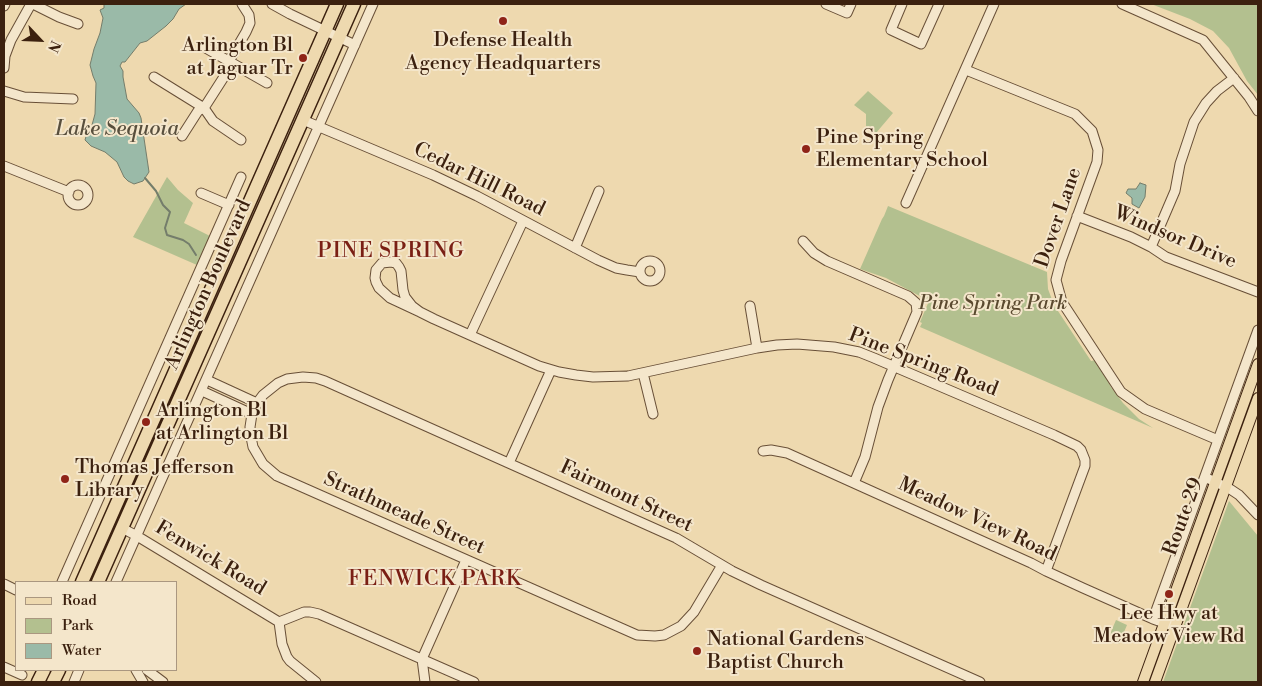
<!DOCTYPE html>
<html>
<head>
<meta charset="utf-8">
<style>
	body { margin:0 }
	#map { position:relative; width:1262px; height:686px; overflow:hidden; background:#eed9af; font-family:"Libre Bodoni",serif }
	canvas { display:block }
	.frame { position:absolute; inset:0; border:5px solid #3c210f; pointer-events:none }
	.legend { position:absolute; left:15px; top:581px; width:162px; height:90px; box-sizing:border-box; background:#f4e6cb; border:1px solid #aa9780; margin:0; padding:6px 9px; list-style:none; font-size:15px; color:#3c210f }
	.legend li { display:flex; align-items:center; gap:10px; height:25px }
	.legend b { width:25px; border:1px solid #aa9780 }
	.north { position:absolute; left:15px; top:15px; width:50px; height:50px; -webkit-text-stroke:4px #f4e6cb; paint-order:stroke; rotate:115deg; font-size:14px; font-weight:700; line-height:20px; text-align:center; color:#3c210f }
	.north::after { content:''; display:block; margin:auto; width:18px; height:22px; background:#3c210f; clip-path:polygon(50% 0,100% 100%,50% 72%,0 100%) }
</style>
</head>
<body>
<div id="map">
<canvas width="1262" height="686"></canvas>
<div class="frame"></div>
<ul class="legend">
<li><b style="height:6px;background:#eed9af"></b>Road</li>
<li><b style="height:14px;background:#b3c08f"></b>Park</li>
<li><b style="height:14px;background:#9abaa8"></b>Water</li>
</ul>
<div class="north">N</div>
</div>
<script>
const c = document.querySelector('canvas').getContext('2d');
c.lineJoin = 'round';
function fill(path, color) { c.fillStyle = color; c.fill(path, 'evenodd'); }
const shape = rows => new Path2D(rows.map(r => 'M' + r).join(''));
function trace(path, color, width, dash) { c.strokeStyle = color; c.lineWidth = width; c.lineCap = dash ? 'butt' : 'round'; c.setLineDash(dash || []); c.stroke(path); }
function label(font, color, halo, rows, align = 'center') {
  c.font = font + ' "Libre Bodoni",serif'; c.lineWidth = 4; c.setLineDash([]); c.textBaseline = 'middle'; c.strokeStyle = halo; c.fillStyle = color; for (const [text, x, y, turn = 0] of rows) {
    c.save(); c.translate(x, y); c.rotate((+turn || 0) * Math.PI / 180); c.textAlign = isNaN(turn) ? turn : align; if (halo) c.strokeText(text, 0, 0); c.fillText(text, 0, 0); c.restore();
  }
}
fill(shape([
	[1151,4,1258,4,1258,95,1247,81,1229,48,1213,31,1190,19],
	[868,91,893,113,876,133,866,126,866,114,854,105],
	[167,177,178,190,193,203,184,223,210,236,197,265,133,237],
	[888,206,1047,272,1048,289,1054,305,1091,361,1097,360,1111,387,1123,403,1139,419,1153,428,920,327,922,323,920,322,929,301,886,278,860,269,882,219,884,216],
	[1229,501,1258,536,1258,682,1163,682],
	[1116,620,1127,625,1119,644,1108,639]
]), '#b3c08f');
const water = shape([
	[104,4,186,4,179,9,173,19,166,26,147,41,140,43,125,62,122,62,120,66,123,71,123,77,127,99,139,113,141,118,149,172,143,181,134,184,128,181,124,177,117,162,105,152,91,146,85,140,87,133,92,125,95,114,96,83,93,76,90,65,94,49,100,33,103,18,100,10,104,8,104,4],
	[1140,183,1146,185,1145,197,1139,208,1132,204,1132,198,1126,193,1128,189,1136,189,1140,183]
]);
fill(water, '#9abaa8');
trace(water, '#747d6b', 1);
trace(shape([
	[145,178,156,191,163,205,170,212,165,228,167,235,183,240,189,244,196,255]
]), '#747d6b', 2);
const minor = shape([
	[33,4,59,17,78,24],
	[272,4,290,14,355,45],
	[826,4,847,13,851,4],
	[902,4,891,30,921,44,939,4],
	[1122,4,1203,40,1249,97,1258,111],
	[4,6,5,4],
	[204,47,267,83],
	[4,68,5,56,11,40,31,4],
	[966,70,1075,114,1092,131,1098,150,1097,162,1061,261,1056,280,1062,302,1121,392,1145,409,1218,440],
	[154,77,204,108,213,121,241,140],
	[4,91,24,97,73,99],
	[303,120,433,175,477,196,598,260,616,268,627,270,640,272],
	[182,136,198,111,204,108,229,69,229,61,246,32,250,23,249,15,242,4],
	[4,166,69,192],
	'68 195a10 10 0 1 1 20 0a10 10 0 1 1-20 0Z',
	[201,193,229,205],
	[906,203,994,4],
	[1077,216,1131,237,1151,247,1166,257,1258,292],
	[803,241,814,253,827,261,908,296,916,303,917,312,888,380,878,407,865,457,854,483],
	[1151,247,1175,191,1180,164,1194,122,1206,103,1217,91,1234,78],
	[575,248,599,191],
	'640 271a10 10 0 1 1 20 0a10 10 0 1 1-20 0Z',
	[750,306,757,348],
	[420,312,412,306,405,297,403,290,401,271,399,267,396,263,391,262,382,263,376,270,375,278,376,282,379,288,390,298,420,312,434,319,539,366,559,372,576,375,593,377,628,376,757,348,777,345,797,344,834,347,859,352,874,358,1054,435,1077,446,1081,450,1085,460,1085,466,1046,571],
	[470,335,523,221],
	[643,373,653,414],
	[207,380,257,403],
	[202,391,252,414],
	[763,451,771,450,787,453,1031,563,1046,571,1083,588,1153,619,1170,625],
	[509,463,551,370],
	[1209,479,1230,489,1239,495,1258,515],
	[122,528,137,536,279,622],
	[722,565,694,612,681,626,664,635,655,636,637,635,277,476,263,464,253,447,251,437,250,427,252,414,257,403,263,395,278,383,287,379,303,377,316,378,325,381,676,538,732,571,761,585,980,682],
	[62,582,241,177],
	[116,582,373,4],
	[4,584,16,590],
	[1153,619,1258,330],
	[279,622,304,612,310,612,319,614,474,682],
	[279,622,282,644,287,657,290,661,316,682],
	[4,667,22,675],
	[136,670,143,682],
	[147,670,163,682],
	[74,682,79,670],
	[425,682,422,659,466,560]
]);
const major = shape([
	[1143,682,1258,364],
	[1155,682,1258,398]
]);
const highway = shape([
	[82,582,337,4],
	[98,582,354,4],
	[38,682,44,670],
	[53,682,59,670]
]);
trace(minor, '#684f37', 11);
trace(major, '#3c210f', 12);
trace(highway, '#3c210f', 15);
trace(minor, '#f4e6cb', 9);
trace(major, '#eed9af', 10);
trace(highway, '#eed9af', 12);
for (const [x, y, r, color] of [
	[503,21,5,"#8f2418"],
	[303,58,5,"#8f2418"],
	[806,149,5,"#8f2418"],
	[146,422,5,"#8f2418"],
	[65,479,5,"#8f2418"],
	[1169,594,5,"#8f2418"],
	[697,651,5,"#8f2418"]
]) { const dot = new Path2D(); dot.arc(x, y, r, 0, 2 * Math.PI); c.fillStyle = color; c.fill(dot); trace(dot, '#f4e6cb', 2); }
label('20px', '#3c210f', '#f4e6cb', [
	["Defense Health",503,41,"center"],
	["Agency Headquarters",503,64,"center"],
	["Arlington Bl",293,46,"right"],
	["at Jaguar Tr",293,69,"right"],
	["Pine Spring",816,138],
	["Elementary School",816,161],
	["Arlington Bl",156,411],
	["at Arlington Bl",156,434],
	["Thomas Jefferson",75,468],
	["Library",75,491],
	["Lee Hwy at",1169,614,"center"],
	["Meadow View Rd",1169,637,"center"],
	["National Gardens",707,640],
	["Baptist Church",707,663]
], 'left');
label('20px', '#3c210f', '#f4e6cb', [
	["Cedar Hill Road",479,180,26],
	["Dover Lane",1059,218,-71],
	["Windsor Drive",1175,238,23],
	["Arlington Boulevard",209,285,-66],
	["Pine Spring Road",923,363,21],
	["Fairmont Street",626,497,25],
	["Strathmeade Street",404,514,24],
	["Route 29",1184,517,-70],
	["Meadow View Road",977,520,25],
	["Fenwick Road",210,559,31]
]);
label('italic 20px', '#5a492f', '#f4e6cb', [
	["Pine Spring Park",993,304]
]);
label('italic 21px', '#584f3d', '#f4e6cb', [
	["Lake Sequoia",117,130]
]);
c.letterSpacing = '1px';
label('21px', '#7a1f14', '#f4e6cb', [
	["PINE SPRING",391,252],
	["FENWICK PARK",435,580]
]);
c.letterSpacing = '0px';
</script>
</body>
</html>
